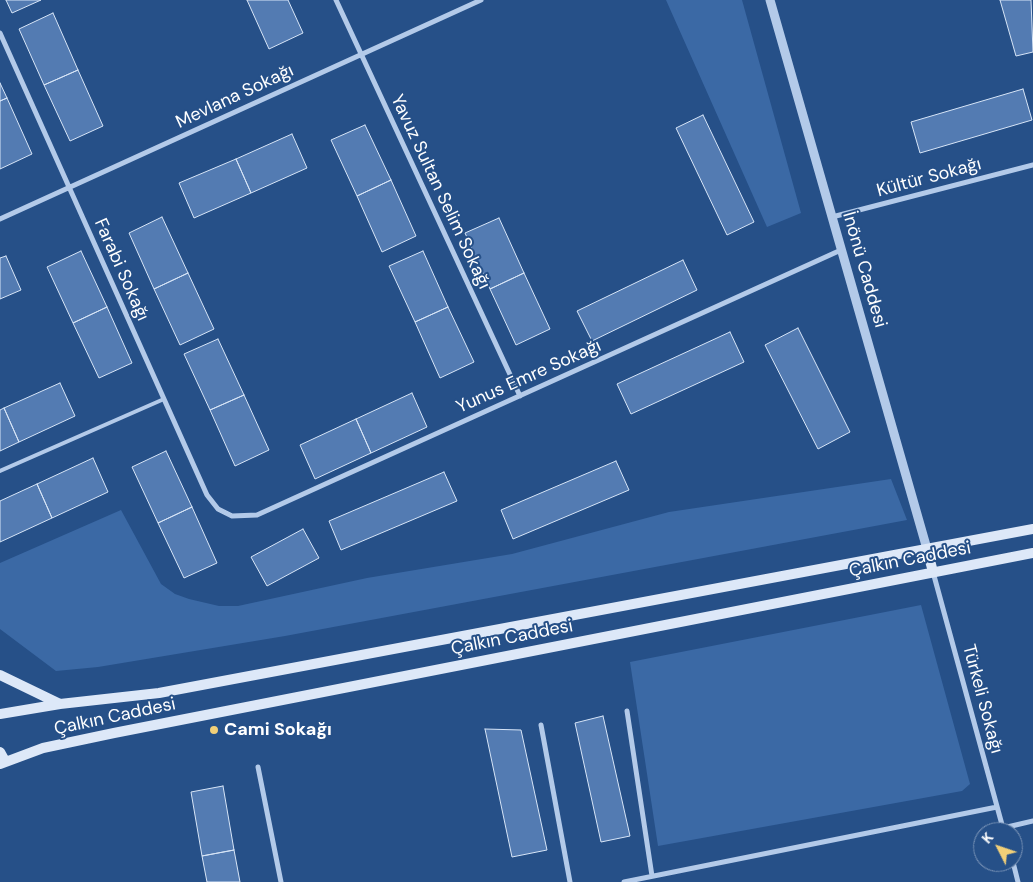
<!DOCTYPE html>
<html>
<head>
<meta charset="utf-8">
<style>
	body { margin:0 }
	#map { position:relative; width:1033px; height:882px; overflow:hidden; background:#265088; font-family:"DM Sans",sans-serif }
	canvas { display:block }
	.north { position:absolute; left:973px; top:822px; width:50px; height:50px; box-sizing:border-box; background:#265088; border:1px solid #7d96b8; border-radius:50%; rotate:311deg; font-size:14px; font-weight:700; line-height:20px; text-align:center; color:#fff }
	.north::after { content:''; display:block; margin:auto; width:18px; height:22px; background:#f2d078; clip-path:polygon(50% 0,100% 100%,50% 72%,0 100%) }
</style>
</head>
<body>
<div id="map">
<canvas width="1033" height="882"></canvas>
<div class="north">K</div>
</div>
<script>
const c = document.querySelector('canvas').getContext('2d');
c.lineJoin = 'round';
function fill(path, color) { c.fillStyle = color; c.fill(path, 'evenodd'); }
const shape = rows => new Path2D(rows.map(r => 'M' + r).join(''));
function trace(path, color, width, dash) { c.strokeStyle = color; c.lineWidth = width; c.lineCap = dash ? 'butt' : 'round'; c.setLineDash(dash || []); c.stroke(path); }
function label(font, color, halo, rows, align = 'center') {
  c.font = font + ' "DM Sans",sans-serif'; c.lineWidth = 4; c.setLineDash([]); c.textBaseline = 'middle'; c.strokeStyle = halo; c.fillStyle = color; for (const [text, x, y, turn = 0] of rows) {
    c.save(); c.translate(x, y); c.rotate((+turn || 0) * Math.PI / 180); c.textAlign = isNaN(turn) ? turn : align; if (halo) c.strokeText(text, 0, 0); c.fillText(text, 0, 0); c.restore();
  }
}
fill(shape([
	[666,0,742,0,801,213,767,227],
	[891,479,907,520,285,636,98,667,56,671,0,629,0,563,121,510,161,584,175,594,189,599,219,606,238,606,367,578,512,554,669,512],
	[921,605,970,784,962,791,658,846,630,662]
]), '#3b69a5');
const building = shape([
	[6,0,41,0,12,13,6,0],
	[247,0,288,0,303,33,269,49,247,0],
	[1000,0,1031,0,1033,52,1016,56,1000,0],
	[53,13,78,70,44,85,19,29,53,13],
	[78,70,103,126,70,141,44,85,78,70],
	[0,83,7,98,0,101,0,83],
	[1023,89,1032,120,920,153,911,122,1023,89],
	[7,98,32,154,0,169,0,101,7,98],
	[703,115,754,222,727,235,676,128,703,115],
	[365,125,391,180,357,196,331,140,365,125],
	[292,134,307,168,251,193,236,159,292,134],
	[236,159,251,193,194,218,179,183,236,159],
	[391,180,416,236,382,252,357,196,391,180],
	[162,217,188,273,154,289,129,233,162,217],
	[499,218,524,273,490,289,465,233,499,218],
	[81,251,107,307,73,323,47,267,81,251],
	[423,251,448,307,415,322,389,266,423,251],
	[6,256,21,290,0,299,0,258,6,256],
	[683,260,697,290,592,341,577,311,683,260],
	[188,273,214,329,180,345,154,289,188,273],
	[524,273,550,329,516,345,490,289,524,273],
	[107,307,132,363,99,378,73,323,107,307],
	[448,307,474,362,440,378,415,322,448,307],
	[798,328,850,432,818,449,765,345,798,328],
	[730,332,744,362,631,414,617,384,730,332],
	[218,339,244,395,210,410,184,354,218,339],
	[60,383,75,416,19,442,4,408,60,383],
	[412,393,427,427,371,453,356,419,412,393],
	[244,395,269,450,235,466,210,410,244,395],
	[4,408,19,442,0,451,0,410,4,408],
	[356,419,371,453,315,479,300,445,356,419],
	[166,451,192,507,158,523,132,467,166,451],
	[93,458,108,492,52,518,37,484,93,458],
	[616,461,629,490,513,539,501,510,616,461],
	[444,472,457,501,341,550,329,521,444,472],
	[37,484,52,518,0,542,0,501,37,484],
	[192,507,217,563,184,578,158,523,192,507],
	[303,529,319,558,267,586,251,557,303,529],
	[603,716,630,836,601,842,575,723,603,716],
	[485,729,521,730,547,850,512,857,485,729],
	[223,786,234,850,202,856,191,792,223,786],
	[234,850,240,882,207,882,202,856,234,850]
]);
fill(building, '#537bb2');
trace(building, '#d7e5f7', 1);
trace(shape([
	[0,471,164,399]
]), '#b3cae9', 4);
trace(shape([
	[336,0,520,396],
	[0,33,207,495,218,509,232,516,257,515,841,250],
	[832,217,1033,165],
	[0,219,481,0],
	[933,572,1004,832],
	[627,711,652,876],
	[541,725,570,882],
	[258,767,281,882],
	[1003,828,1033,821],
	[1013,862,1018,882],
	[624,882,997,807]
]), '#b3cae9', 5);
trace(shape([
	[770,0,927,549]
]), '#b3cae9', 9);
trace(shape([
	[927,549,933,572],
	[0,675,60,704],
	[0,714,60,704,159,693,1033,529],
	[0,752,5,761],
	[0,764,43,748,114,733,1033,553]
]), '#dde8f8', 10);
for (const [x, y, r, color] of [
	[214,730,5,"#f2d078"]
]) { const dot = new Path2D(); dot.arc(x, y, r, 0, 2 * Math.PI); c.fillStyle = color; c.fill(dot); trace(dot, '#265088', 2); }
label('18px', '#fff', '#265088', [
	["Mevlana Sokağı",235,97,-25],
	["Kültür Sokağı",929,178,-15],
	["Yavuz Sultan Selim Sokağı",440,192,65],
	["Farabi Sokağı",121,270,66],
	["İnönü Caddesi",864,270,74],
	["Yunus Emre Sokağı",529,377,-24],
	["Çalkın Caddesi",910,560,-11],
	["Çalkın Caddesi",512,638,-11],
	["Türkeli Sokağı",982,699,75],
	["Çalkın Caddesi",115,717,-12]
]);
label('bold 18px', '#fff', '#265088', [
	["Cami Sokağı",224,730]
], 'left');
</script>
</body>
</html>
